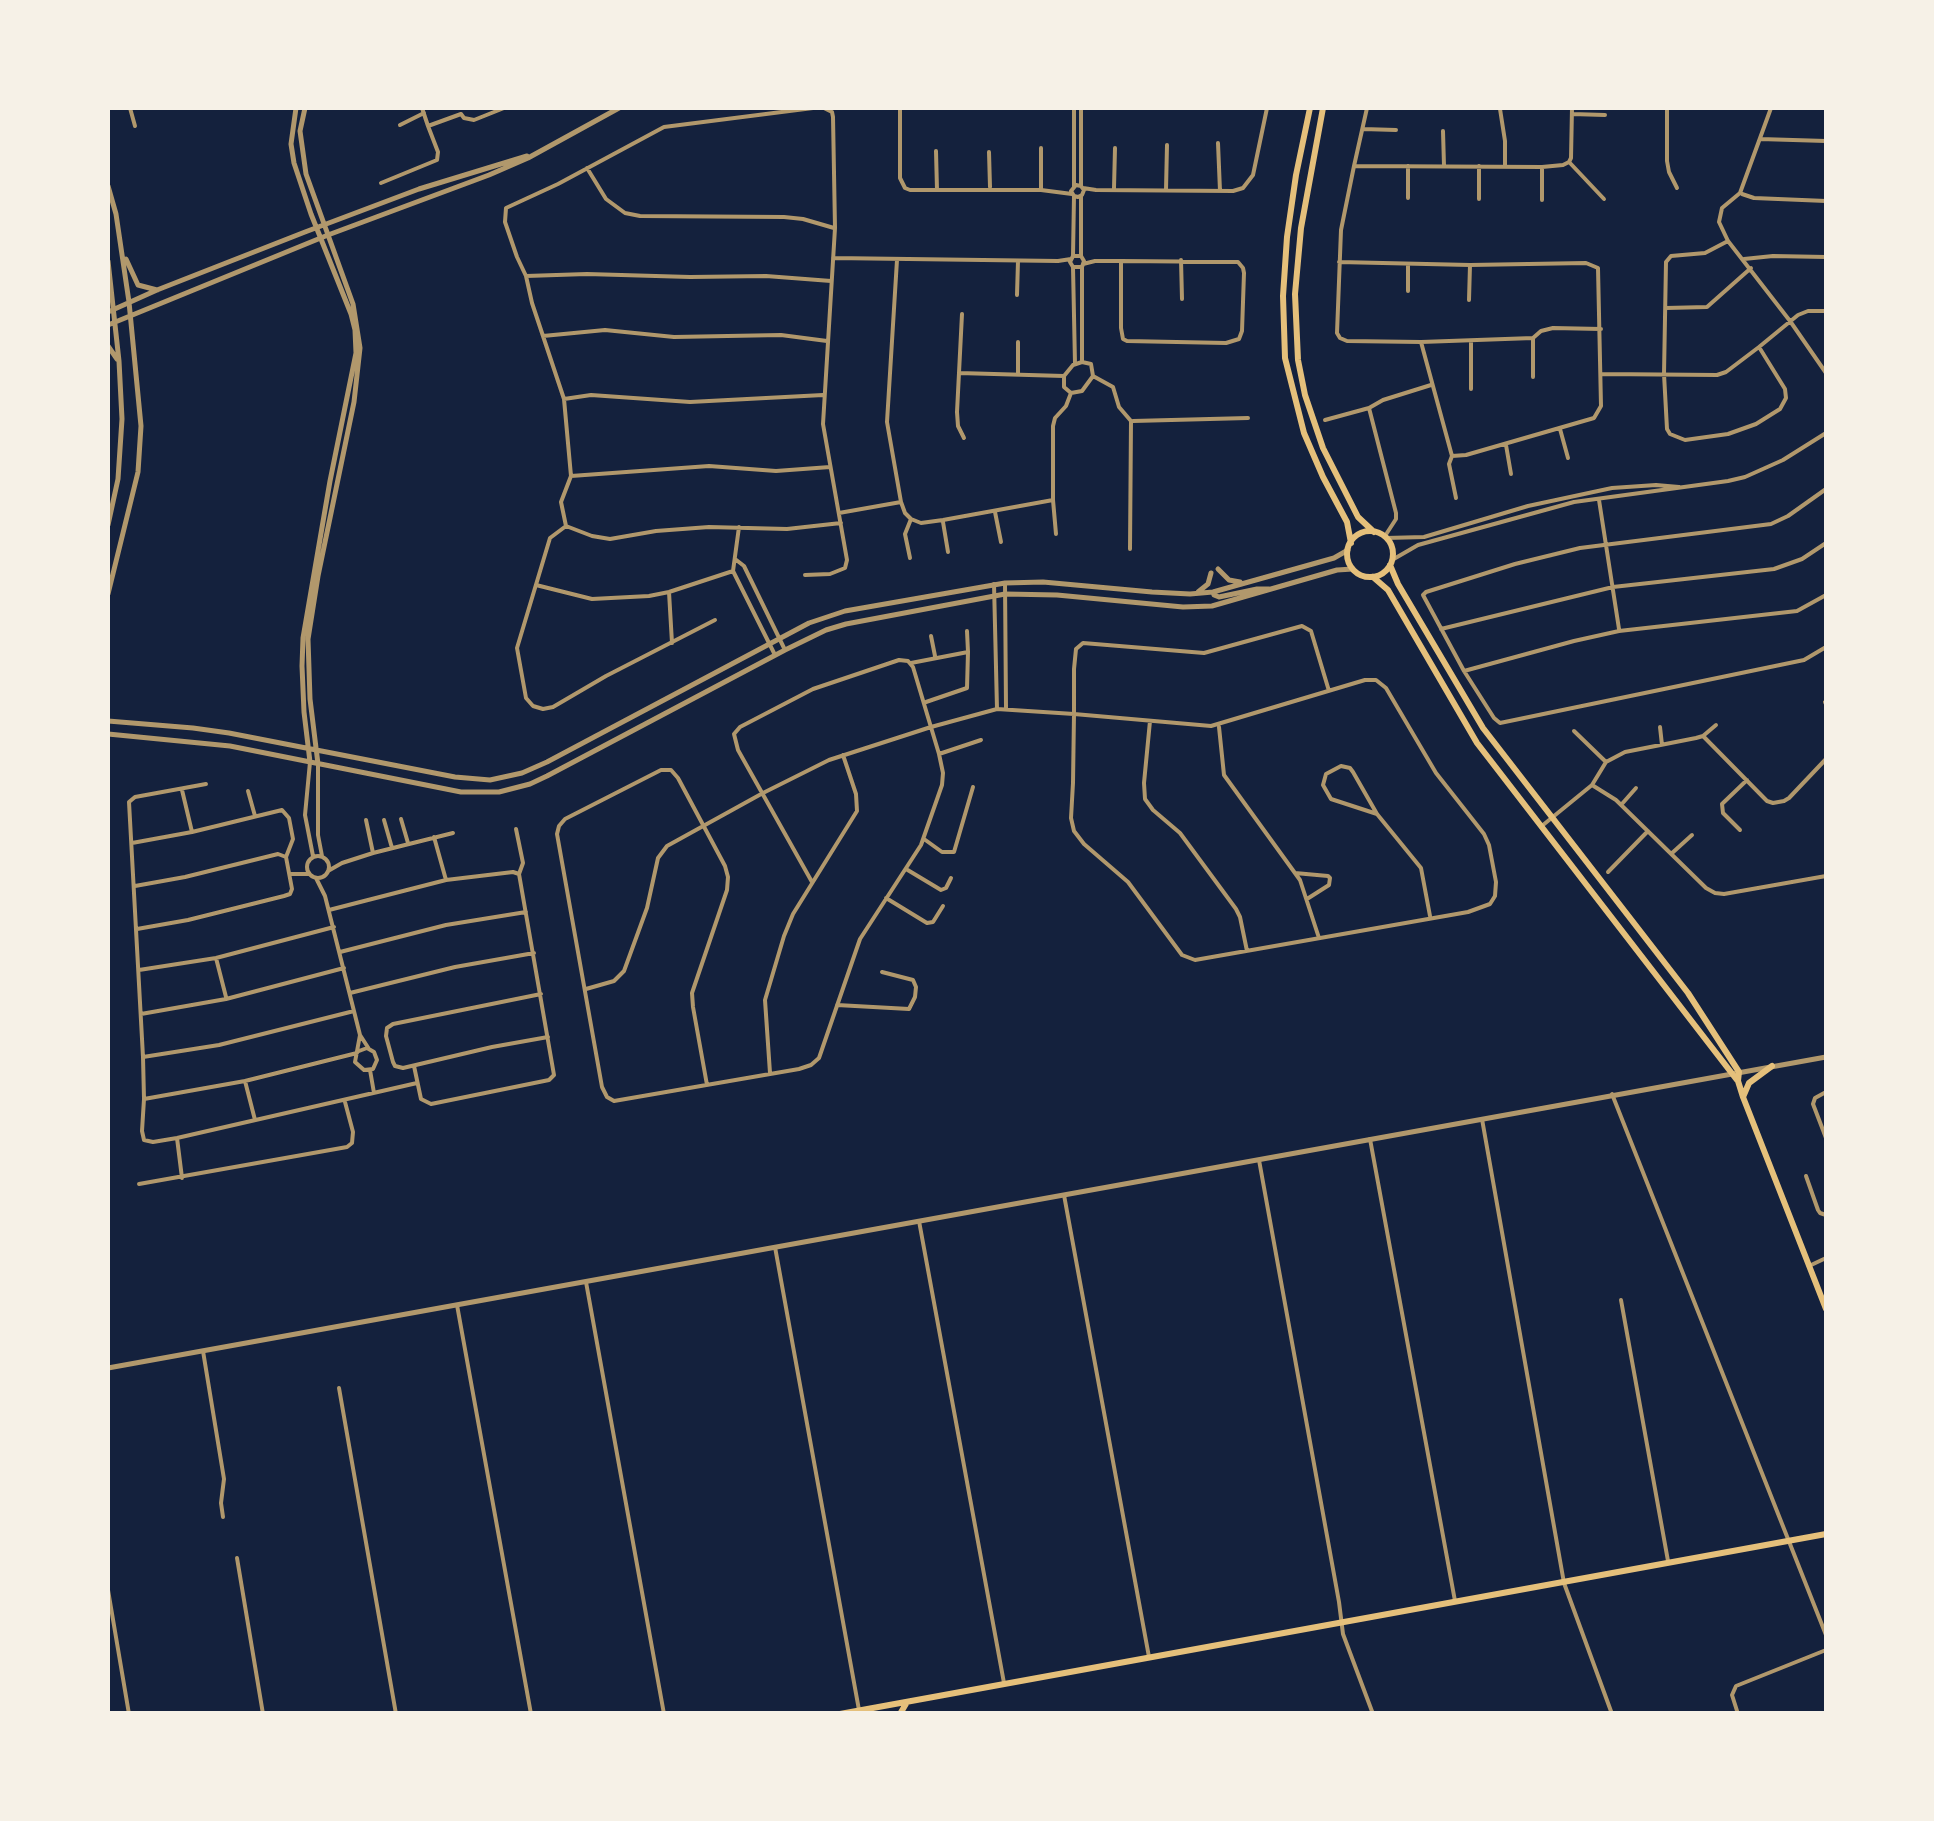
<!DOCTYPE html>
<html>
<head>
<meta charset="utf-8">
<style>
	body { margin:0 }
	#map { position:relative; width:1934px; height:1821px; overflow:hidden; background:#14213d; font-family:Poppins,sans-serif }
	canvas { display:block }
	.frame { position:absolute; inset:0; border:110px solid #f6f1e7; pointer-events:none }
</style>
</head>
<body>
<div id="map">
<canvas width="1934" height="1821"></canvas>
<div class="frame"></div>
</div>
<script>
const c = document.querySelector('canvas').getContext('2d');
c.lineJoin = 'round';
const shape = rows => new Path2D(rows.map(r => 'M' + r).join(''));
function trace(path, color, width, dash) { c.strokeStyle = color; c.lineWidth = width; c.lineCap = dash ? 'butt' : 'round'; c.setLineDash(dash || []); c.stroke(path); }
trace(shape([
	[130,108,135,126],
	[422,108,428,126],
	[900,108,900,178,905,188,910,190,1041,190,1072,194],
	[1367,108,1354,166,1542,167,1563,165,1569,162,1571,158,1572,108],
	[1667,108,1667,161,1669,172,1677,188],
	[1771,108,1740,193,1722,208,1719,222,1728,241,1790,321,1826,373],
	[1500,109,1505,141,1505,164],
	[461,114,464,118,474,120,504,108],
	[1572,114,1605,115],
	[400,125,424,113],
	[1363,129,1396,130],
	[1443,131,1444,166],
	[1760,139,1826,141],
	[1218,143,1220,191],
	[1041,148,1041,188],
	[936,151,937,190],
	[989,152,990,187],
	[1570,163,1604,199],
	[1354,166,1341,230,1337,333,1340,338,1347,341,1421,342,1533,338],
	[587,168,606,199,625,213,640,216,784,217,803,219,834,228],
	[1542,169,1542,200],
	[381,183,437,160,438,152,428,126,461,114],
	[1081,186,1081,108],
	[1074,187,1074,108],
	[1083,188,1096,190,1233,191,1243,188,1253,175,1267,108],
	[1114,188,1115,148],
	[1166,190,1167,145],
	[1742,194,1754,198,1826,201],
	[1081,197,1081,256],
	[1408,198,1408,166],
	[1479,199,1479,166],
	[1728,241,1705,253,1671,256,1666,262,1664,374,1667,429,1670,434,1685,440,1728,434,1756,424,1780,409,1786,398,1785,389,1759,347],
	[1073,256,1074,196,1071,191,1076,185,1081,186,1084,190,1082,195,1078,197,1074,196],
	[833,258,1058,261,1071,259],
	[1744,259,1773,256,1826,257],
	[897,260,887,422,901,502,905,513,911,519],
	[1181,260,1182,299],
	[1339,262,1470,265,1586,263,1598,268,1601,406,1594,418,1466,455,1452,456,1421,342],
	[1083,264,1095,261,1121,261,1238,262,1243,268,1244,273,1242,331,1239,339,1226,343,1127,341,1123,339,1121,328,1121,261],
	[1408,264,1408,291],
	[1073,267,1082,267,1084,261,1081,256,1073,256,1070,262,1073,267,1075,364],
	[1082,267,1082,362],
	[526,276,587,274,690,277,766,276,831,281],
	[1017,295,1018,261],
	[1469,300,1470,265],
	[1666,308,1707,307,1751,268],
	[962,314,957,412,958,426,964,438],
	[543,336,605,330,674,337,781,335,827,341],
	[1018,342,1018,372],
	[1082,362,1091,364,1093,376,1082,391,1071,393,1064,387,1064,376,1073,365,1082,362],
	[959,373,1064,376],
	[1602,374,1717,375,1726,372,1759,347,1798,315,1808,311,1826,311],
	[1093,376,1113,387,1119,407,1131,421,1130,549],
	[1533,377,1533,338,1541,331,1553,328,1601,329],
	[1471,389,1471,341],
	[564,399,591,395,690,402,823,395],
	[1369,408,1396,513,1396,519,1385,536],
	[1325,420,1369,408,1383,400,1431,385],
	[1133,421,1248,418],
	[1560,429,1568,458],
	[1506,445,1511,474],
	[1452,456,1449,464,1456,498],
	[571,476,709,466,776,471,830,467],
	[1826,489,1788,516,1771,524,1580,548,1515,564,1426,592,1423,595,1464,671,1494,718,1500,723,1804,660,1826,647],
	[1599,500,1619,629],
	[995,512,1001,542],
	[839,513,901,502],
	[911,519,921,523,943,520,1053,500],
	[943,522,948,552],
	[566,526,561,502,571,476,564,399,532,303,526,276,517,257,505,222,506,208,558,184,664,127,813,108],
	[566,526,550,538,517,648,526,698,533,706,543,709,553,707,606,676,715,620],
	[566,526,592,536,610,539,656,531,709,527,787,529,841,523],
	[739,527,733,571,775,655],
	[1056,534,1053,500,1053,426,1055,418,1066,406,1071,393],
	[1386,538,1424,537,1528,506,1612,488,1656,485,1679,487],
	[910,558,905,534,911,519],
	[735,559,744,566,785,650],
	[1392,560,1418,545,1574,502,1728,481,1745,477,1783,460,1826,433],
	[805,575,830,574,845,568,847,560,823,424,835,228,833,117,832,112,824,108],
	[1005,583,1006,708],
	[994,584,997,709],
	[536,585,592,599,649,596,669,592,733,571],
	[669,592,672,643],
	[1441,629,1613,587,1774,569,1802,559,1826,543],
	[931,636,935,656],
	[911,663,968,652,967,631],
	[1464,671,1574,641,1619,631,1797,611,1826,595],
	[926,702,967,688,968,652],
	[1825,702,1826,704],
	[1150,721,1144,783,1145,799,1153,810,1180,833,1236,909,1240,917,1247,951],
	[1219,727,1224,775,1300,880,1319,938],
	[1660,727,1662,745],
	[1574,731,1606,762,1625,752,1696,738,1703,736,1716,725],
	[1703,736,1767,801,1773,803,1784,801,1789,798,1826,759],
	[939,754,981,740],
	[310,762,305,815,313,856],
	[318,766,318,835,322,856],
	[206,784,135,797,129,802,143,1057,144,1099,142,1131,144,1140,153,1142,177,1138,417,1083],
	[1592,785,1616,800,1706,888,1715,893,1724,894,1826,876],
	[182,790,192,832],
	[248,791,255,816],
	[1621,805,1636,788],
	[1377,814,1331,799,1323,785,1326,774,1341,766,1350,768,1353,772,1377,814,1421,868,1430,916],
	[401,819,408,843],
	[366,820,373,853],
	[384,820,392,848],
	[1543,825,1592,785,1606,762],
	[516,829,523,863,519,874],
	[1740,830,1723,813,1722,804,1747,780],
	[434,837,446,880],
	[924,839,942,852,954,852,973,787],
	[132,843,192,832,282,810,289,818,293,839,286,857],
	[1826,849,1826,850],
	[1671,854,1692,835],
	'307 867a11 11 0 1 1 22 0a11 11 0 1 1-22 0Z',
	[906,869,941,890,946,888,951,878],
	[328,871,342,863,373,853,453,833],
	[1608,872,1648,831],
	[1295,873,1328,876,1330,878,1329,885,1307,899],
	[290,874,309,874],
	[316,878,325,896,360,1035,369,1049],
	[135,886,185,877,278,854,286,857,292,889,290,894,284,896,188,920,137,929],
	[886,898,927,923,933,922,943,906],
	[329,910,446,880,513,872,519,874,554,1075,549,1080,431,1104,421,1099,414,1066],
	[340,952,446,925,526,912],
	[216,958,226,997],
	[139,970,216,958,334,927],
	[586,989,614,981,624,971,647,908,658,858,667,846,763,793,829,760,931,727,997,709,1074,714,1211,726,1365,680,1376,680,1386,688,1436,773,1484,834,1489,845,1496,882,1495,896,1490,904,1468,912,1195,960,1182,955,1128,882,1084,844,1074,831,1071,818,1073,783,1074,714,1074,669,1076,649,1083,643,1204,653,1302,626,1311,631,1329,691],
	[350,993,455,967,534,953],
	[541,994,393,1024,387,1028,386,1036,393,1062,395,1066,403,1068,492,1047,548,1037],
	[837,1005,909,1009,915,997,916,987,913,980,882,972],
	[141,1014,226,999,344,968],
	[359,1051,367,1048,374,1052,377,1060,373,1069,364,1070,355,1062,360,1035],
	[143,1057,219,1045,354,1011],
	[370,1070,374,1093],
	[770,1073,765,1000,784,936,793,914,857,811,856,794,843,755],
	[245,1081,255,1120],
	[707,1085,693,1007,692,993,727,890,728,877,725,866,678,778,671,770,661,770,565,819,559,826,557,834,602,1087,607,1097,614,1101,799,1069,811,1065,819,1058,860,939,921,845,942,785,943,773,939,754,913,667,908,661,899,660,813,689,740,727,734,734,738,750,812,882],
	[1826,1092,1815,1098,1813,1104,1826,1138],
	[1612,1094,1826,1635],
	[144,1099,245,1081,357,1053],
	[1482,1119,1564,1583,1612,1714],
	[177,1138,182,1178],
	[1370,1139,1455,1601],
	[1259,1160,1339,1602,1343,1634,1373,1714],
	[1806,1176,1818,1210,1820,1213,1826,1215],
	[139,1184,347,1147,352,1143,353,1132,345,1102],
	[1064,1195,1149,1657],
	[919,1221,1004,1683],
	[775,1247,859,1710],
	[1809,1266,1826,1258],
	[586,1282,664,1714],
	[1621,1300,1668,1561],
	[457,1305,531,1714],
	[203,1351,224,1479,221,1503,223,1517],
	[339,1388,396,1714],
	[237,1558,263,1714],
	[108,1590,129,1714],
	[1738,1714,1732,1695,1736,1686,1826,1650]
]), '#b1986c', 4);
trace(shape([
	[296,108,291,144,294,163,311,214,351,314,355,330,356,353,330,481,303,638,302,666,304,712,310,762],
	[305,108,300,131,306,174,353,304,360,348,354,402,318,576,308,639,310,699,318,764],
	[108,186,116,214,129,302,141,426,138,472,108,594],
	[126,259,138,285,157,290],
	[108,261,119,361,122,419,118,479,108,525],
	[108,312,157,290,305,232,419,189,527,156],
	[108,325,328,235,489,175,528,158,619,108],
	[108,346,117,359],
	[1218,569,1229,580,1240,582],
	[1198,592,1208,584,1211,573],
	[1213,592,1214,595,1219,597,1257,589,1269,589],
	[108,721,193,728,229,733,455,777,490,780,522,773,547,762,809,623,845,611,1005,583,1043,582,1152,592,1190,594,1213,592,1334,558,1348,550],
	[108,734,230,746,461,792,499,792,530,784,547,776,785,650,826,630,846,624,1005,594,1057,595,1183,607,1212,606,1337,570,1353,569],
	[108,1368,1826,1057]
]), '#b1986c', 5);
trace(shape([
	[1310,108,1296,175,1287,237,1283,296,1285,358,1304,433,1323,477,1347,522,1351,543],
	[1323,108,1301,228,1295,294,1298,360,1305,395,1323,448,1358,517,1374,532],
	'1347 554a23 23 0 1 1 46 0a23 23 0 1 1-46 0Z',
	[1390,565,1398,584,1483,728,1688,993,1739,1072,1738,1081,1743,1097,1826,1309],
	[1373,577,1388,590,1477,743,1737,1080],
	[1743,1097,1749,1083,1772,1066]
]), '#e5c07b', 6);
trace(shape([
	[840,1714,1826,1534],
	[900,1714,907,1702]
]), '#e5c07b', 6);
</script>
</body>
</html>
